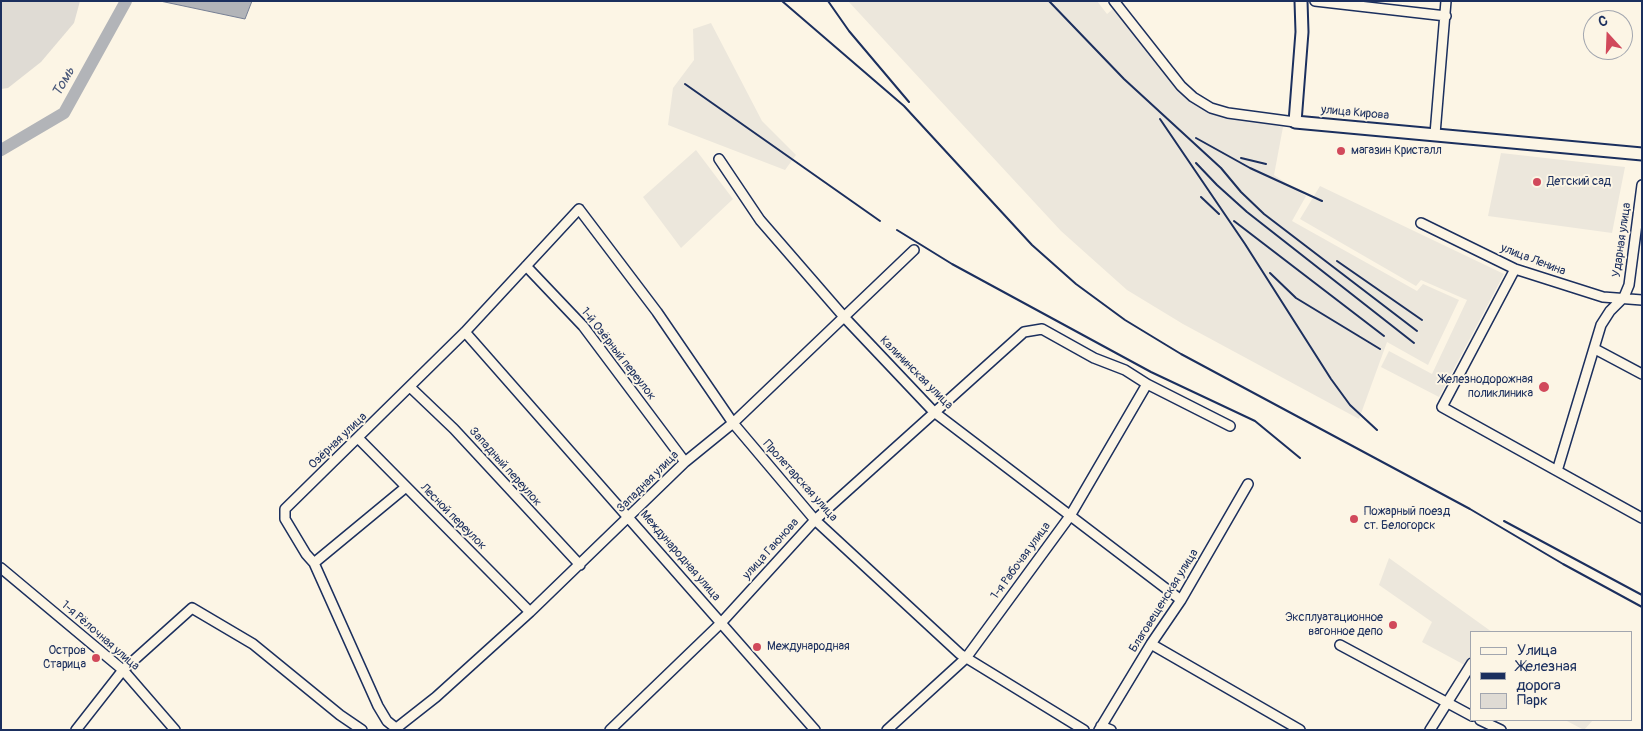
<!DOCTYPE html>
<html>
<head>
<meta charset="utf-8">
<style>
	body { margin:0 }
	#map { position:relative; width:1643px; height:731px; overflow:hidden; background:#fcf5e5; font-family:Pangolin,sans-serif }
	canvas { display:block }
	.frame { position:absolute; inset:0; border:2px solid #1b2f5e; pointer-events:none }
	.legend { position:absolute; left:1470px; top:631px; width:162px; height:90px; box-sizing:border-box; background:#fcf5e5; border:1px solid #a2a6af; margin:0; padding:6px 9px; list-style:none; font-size:15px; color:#1b2f5e }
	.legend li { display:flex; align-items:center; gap:10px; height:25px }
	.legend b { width:25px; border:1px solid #a2a6af }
	.north { position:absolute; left:1583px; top:10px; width:50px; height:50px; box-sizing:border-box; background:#fcf5e5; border:1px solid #a2a6af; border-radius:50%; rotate:340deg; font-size:14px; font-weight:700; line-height:20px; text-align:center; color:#1b2f5e }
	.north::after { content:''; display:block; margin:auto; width:18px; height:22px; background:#d1495b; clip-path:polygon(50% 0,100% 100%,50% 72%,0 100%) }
</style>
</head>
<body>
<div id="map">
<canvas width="1643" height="731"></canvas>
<div class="frame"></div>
<ul class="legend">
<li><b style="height:6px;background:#fcf5e5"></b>Улица</li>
<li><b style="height:6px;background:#1b2f5e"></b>Железная дорога</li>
<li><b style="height:14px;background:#dfdbd4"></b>Парк</li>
</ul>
<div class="north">С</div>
</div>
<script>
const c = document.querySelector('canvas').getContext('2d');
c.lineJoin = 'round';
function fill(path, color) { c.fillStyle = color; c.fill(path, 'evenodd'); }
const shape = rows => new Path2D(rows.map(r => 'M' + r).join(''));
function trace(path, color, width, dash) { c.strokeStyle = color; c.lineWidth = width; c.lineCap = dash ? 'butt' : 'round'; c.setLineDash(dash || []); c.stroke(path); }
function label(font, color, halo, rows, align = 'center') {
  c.font = font + ' Pangolin,sans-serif'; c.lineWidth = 4; c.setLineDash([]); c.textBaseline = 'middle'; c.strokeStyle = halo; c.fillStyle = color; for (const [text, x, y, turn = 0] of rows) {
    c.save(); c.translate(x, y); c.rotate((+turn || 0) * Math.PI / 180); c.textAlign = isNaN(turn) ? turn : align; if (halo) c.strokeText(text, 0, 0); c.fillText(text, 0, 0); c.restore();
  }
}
fill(shape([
	[848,1,1097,1,1107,14,1114,8,1181,90,1223,115,1283,127,1274,175,1306,196,1292,221,1417,291,1423,284,1459,300,1428,365,1387,342,1359,419,1183,324,1127,290,1061,231],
	[711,23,762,121,796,155,785,170,668,125,673,88,694,60,693,29],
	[696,150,733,199,681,248,643,197],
	[1501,153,1625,167,1612,233,1488,216],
	[1320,186,1504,274,1439,397,1381,367,1389,351,1432,374,1467,300,1421,280,1416,286,1300,219],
	[1389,558,1492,632,1472,632,1472,669,1422,642,1432,622,1379,585],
	[1565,720,1593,720,1584,730]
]), '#ece7dc');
fill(shape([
	[1,1,80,1,74,23,41,62,8,88,1,89]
]), '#dfdbd4');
const water = shape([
	[160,1,252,1,245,19,160,1]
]);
fill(water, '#b2b4b8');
trace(water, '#767f94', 1);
trace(shape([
	[1,150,64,113,126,1]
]), '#b2b4b8', 12);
const minor = shape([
	[1114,1,1181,86,1193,97,1211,108,1228,113,1295,122],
	[1315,1,1446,16],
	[1435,134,1446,1],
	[719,159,760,220,845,318,934,412,1181,600],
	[1421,223,1515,269,1603,297,1642,300],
	[526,266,583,326,685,462],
	[1515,269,1442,407,1642,518],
	[465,332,815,730],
	[1595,349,1642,374],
	[410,387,454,429,580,565],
	[359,439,530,612],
	[1557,471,1601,325,1610,311,1624,297,1629,285,1642,185],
	[314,563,406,487],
	[1,568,123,670,175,730],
	[1151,644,1300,730],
	[1340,645,1472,716],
	[1480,720,1501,730],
	[1101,726,1111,730],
	[397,729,387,721,378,706,314,563,306,554,285,519,285,509,465,332,579,209,657,312,733,423,815,520,960,654,1084,730],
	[76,730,123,670,192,608,253,644,340,715,362,730],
	[394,730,436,697,530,612,685,462,733,423,914,250],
	[610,730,721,623,815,520,1024,332,1042,329,1094,358,1125,370,1147,384,1230,426],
	[887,730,966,658,1070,516,1147,384],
	[1099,730,1151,644,1181,600,1248,484],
	[1430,730,1472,663]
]);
const major = shape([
	[1301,1,1302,32,1295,122,1642,154]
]);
trace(minor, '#1b2f5e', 12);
trace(major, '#1b2f5e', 15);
trace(minor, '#fcf5e5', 9);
trace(major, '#fcf5e5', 11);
trace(shape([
	[782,1,904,106,1032,245,1076,284,1125,320,1181,354,1470,509,1563,564,1642,607],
	[828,1,849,31,909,102],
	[1049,1,1124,79,1221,168,1241,192,1264,214,1417,331],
	[685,84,880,221],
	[1160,119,1245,244,1331,379,1350,405,1377,430],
	[1196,138,1250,168,1322,201],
	[1241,158,1266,164],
	[1196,163,1217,185,1247,212,1414,343],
	[1201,197,1219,214],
	[1234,221,1384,336],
	[897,230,952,264,1151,372,1255,421,1300,458],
	[1337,261,1422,320],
	[1270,273,1296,298,1380,349],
	[1504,521,1642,595]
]), '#1b2f5e', 2);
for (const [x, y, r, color] of [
	[1341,151,5,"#d1495b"],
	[1537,182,5,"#d1495b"],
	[1544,387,6,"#d1495b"],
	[1354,519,5,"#d1495b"],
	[1393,625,5,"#d1495b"],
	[757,647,5,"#d1495b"],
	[96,658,5,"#d1495b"]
]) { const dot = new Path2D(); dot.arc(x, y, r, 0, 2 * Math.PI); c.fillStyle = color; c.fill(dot); trace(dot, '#fcf5e5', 2); }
label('12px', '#1b2f5e', '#fcf5e5', [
	["улица Кирова",1355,113,5],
	["Ударная улица",1622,240,-82],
	["улица Ленина",1533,260,21],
	["1-й Озёрный переулок",618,354,52],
	["Калининская улица",916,373,45],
	["Озёрная улица",338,441,-44],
	["Западный переулок",505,467,48],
	["Пролетарская улица",800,481,48],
	["Западная улица",648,482,-45],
	["Лесной переулок",453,517,45],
	["улица Гаюнова",771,549,-48],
	["Международная улица",680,556,49],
	["1-я Рабочая улица",1021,561,-54],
	["Благовещенская улица",1164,601,-58],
	["1-я Рёлочная улица",100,636,41]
]);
label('12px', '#1b2f5e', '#fcf5e5', [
	["магазин Кристалл",1351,151],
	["Детский сад",1547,182],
	["Железнодорожная",1533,380,"right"],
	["поликлиника",1533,394,"right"],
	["Пожарный поезд",1364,512],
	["ст. Белогорск",1364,526],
	["Эксплуатационное",1383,618,"right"],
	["вагонное депо",1383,632,"right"],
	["Международная",767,647],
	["Остров",86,651,"right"],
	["Старица",86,665,"right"]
], 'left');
label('italic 14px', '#485779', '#fcf5e5', [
	["Томь",64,82,-61]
]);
</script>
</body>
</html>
